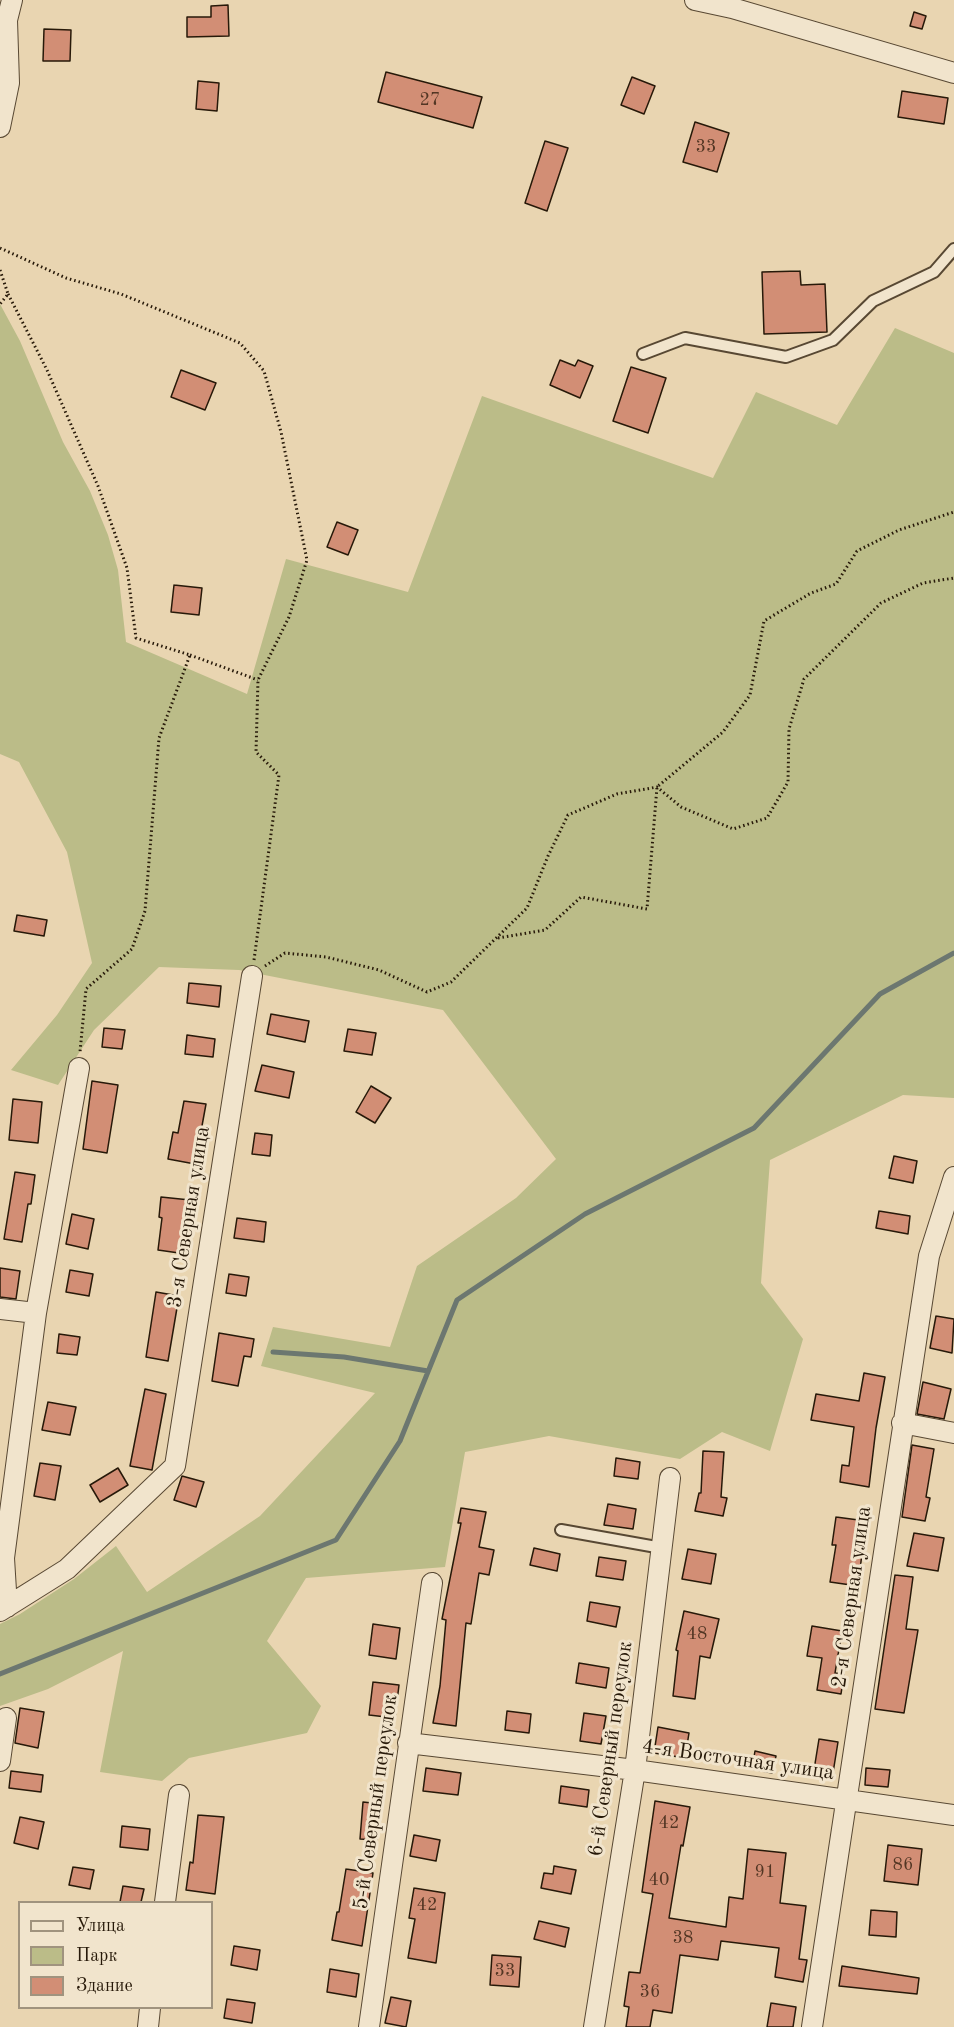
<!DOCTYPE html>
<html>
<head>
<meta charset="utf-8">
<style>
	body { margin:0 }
	#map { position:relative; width:954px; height:2027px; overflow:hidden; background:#e9d5b1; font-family:"Old Standard TT",serif }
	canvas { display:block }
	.legend { position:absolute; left:18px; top:1901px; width:195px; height:108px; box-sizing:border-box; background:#f1e4cc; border:2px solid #a0937e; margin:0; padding:8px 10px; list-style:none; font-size:18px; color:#271909 }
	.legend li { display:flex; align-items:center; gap:12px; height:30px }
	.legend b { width:30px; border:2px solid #a0937e }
</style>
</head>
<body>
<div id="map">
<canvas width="954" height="2027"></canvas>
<ul class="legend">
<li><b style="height:8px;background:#f1e4cc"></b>Улица</li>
<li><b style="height:16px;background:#bbbc88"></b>Парк</li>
<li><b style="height:16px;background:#d28e75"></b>Здание</li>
</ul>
</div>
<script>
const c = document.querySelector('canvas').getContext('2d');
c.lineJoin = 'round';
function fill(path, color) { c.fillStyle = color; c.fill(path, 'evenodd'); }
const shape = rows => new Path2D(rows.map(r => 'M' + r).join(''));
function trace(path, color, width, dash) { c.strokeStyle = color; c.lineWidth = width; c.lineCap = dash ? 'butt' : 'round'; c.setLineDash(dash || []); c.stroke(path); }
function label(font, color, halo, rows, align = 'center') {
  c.font = font + ' "Old Standard TT",serif'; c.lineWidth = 6; c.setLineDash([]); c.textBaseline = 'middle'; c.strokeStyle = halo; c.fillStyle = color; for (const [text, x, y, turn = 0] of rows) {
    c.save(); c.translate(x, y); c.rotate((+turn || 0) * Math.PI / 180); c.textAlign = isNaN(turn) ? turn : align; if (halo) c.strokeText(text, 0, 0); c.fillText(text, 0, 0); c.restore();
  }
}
fill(shape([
	[0,304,20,341,63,442,90,491,108,535,118,570,126,642,247,694,286,559,408,592,482,396,713,478,756,392,837,425,895,328,954,353,954,1098,903,1095,770,1160,761,1283,803,1339,770,1451,722,1432,680,1459,549,1436,465,1452,445,1567,306,1578,267,1641,321,1706,307,1733,189,1758,162,1781,100,1772,123,1651,48,1689,0,1706,0,1624,20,1614,74,1579,116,1546,147,1592,260,1516,375,1393,261,1366,273,1327,390,1347,417,1266,516,1198,556,1159,443,1010,239,970,159,967,94,1030,58,1085,11,1070,57,1015,92,963,67,852,19,762,0,754]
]), '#bbbc88');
trace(shape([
	[273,1352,344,1357,428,1371],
	[0,1674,336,1540,400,1441,457,1300,585,1214,754,1128,880,994,954,953]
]), '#6c7770', 5);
const building = shape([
	[228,5,229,36,187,37,187,17,211,17,211,6,228,5],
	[914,12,926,16,922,29,910,26,914,12],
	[44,29,71,30,70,61,43,61,44,29],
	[386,72,482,97,473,128,378,102,386,72],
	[632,77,655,86,644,114,621,105,632,77],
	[198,81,219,83,217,111,196,109,198,81],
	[902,91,948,98,944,124,898,117,902,91],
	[695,122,729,133,717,172,683,162,695,122],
	[545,141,568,148,547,211,525,203,545,141],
	[800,271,801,285,825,284,827,332,764,334,762,272,800,271],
	[560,360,575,366,578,360,593,366,580,398,550,385,560,360],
	[631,367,666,378,648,433,613,421,631,367],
	[181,370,216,383,205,410,171,397,181,370],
	[337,522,358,530,348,555,327,547,337,522],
	[174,585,202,588,199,615,171,612,174,585],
	[17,915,47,920,44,936,14,931,17,915],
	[189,983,221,986,219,1007,187,1003,189,983],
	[271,1014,309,1021,305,1042,267,1034,271,1014],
	[104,1028,125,1030,122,1049,102,1047,104,1028],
	[348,1029,376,1033,372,1055,344,1051,348,1029],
	[187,1035,215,1039,213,1057,185,1054,187,1035],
	[262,1065,294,1072,289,1098,255,1091,262,1065],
	[92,1081,118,1085,107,1153,83,1149,92,1081],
	[371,1086,391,1098,375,1123,356,1112,371,1086],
	[13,1099,42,1102,38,1143,9,1140,13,1099],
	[184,1101,206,1104,195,1164,168,1159,173,1132,178,1133,184,1101],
	[255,1133,272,1135,270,1156,252,1154,255,1133],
	[894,1156,917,1161,913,1183,889,1178,894,1156],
	[15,1172,35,1175,31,1204,28,1204,22,1242,4,1239,15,1172],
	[161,1197,190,1200,186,1233,189,1234,186,1254,158,1250,162,1218,159,1217,161,1197],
	[879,1211,910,1216,908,1234,876,1228,879,1211],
	[72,1214,94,1219,88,1249,66,1244,72,1214],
	[237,1218,266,1222,264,1242,234,1238,237,1218],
	[0,1268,20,1271,16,1299,0,1297,0,1268],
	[70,1270,93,1274,89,1296,66,1292,70,1270],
	[229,1274,249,1277,246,1296,226,1293,229,1274],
	[156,1292,179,1296,168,1361,146,1357,156,1292],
	[936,1316,954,1319,952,1353,930,1348,936,1316],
	[219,1333,254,1339,251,1357,244,1356,238,1386,212,1381,219,1333],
	[59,1334,80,1337,77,1355,57,1353,59,1334],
	[864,1373,885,1377,876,1428,869,1487,840,1482,842,1465,849,1466,854,1427,811,1420,816,1394,859,1401,864,1373],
	[923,1382,951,1389,944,1419,917,1414,923,1382],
	[145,1389,166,1394,152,1470,130,1466,145,1389],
	[48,1402,76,1407,70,1435,42,1430,48,1402],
	[912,1445,934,1449,926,1497,930,1498,925,1521,902,1517,912,1445],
	[703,1451,724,1452,721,1497,727,1498,723,1516,695,1511,699,1493,701,1493,703,1451],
	[616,1458,640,1462,638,1479,614,1476,616,1458],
	[40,1463,61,1466,55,1500,34,1496,40,1463],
	[118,1468,128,1485,100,1502,90,1485,118,1468],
	[182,1476,204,1482,196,1507,174,1500,182,1476],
	[608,1504,636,1509,633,1529,604,1525,608,1504],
	[461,1508,486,1512,479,1547,494,1550,489,1575,479,1573,471,1624,466,1623,456,1726,433,1723,440,1686,446,1620,442,1619,461,1523,458,1523,461,1508],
	[836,1517,866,1521,858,1586,830,1582,836,1545,832,1545,836,1517],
	[914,1533,944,1538,938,1571,907,1566,914,1533],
	[534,1548,560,1554,557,1571,530,1565,534,1548],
	[688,1549,716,1554,711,1584,682,1579,688,1549],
	[599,1557,626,1561,623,1580,596,1576,599,1557],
	[895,1575,913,1577,906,1629,918,1630,904,1713,875,1709,895,1575],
	[590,1602,620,1607,616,1627,587,1621,590,1602],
	[684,1611,719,1619,710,1658,700,1656,695,1699,673,1696,678,1651,676,1650,684,1611],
	[373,1624,400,1628,396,1659,369,1655,373,1624],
	[812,1626,842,1631,835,1673,844,1674,841,1694,817,1690,822,1658,807,1656,812,1626],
	[579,1663,609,1668,606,1688,576,1683,579,1663],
	[373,1682,399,1685,395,1718,369,1715,373,1682],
	[20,1708,44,1712,38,1748,15,1743,20,1708],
	[507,1711,531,1714,529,1733,505,1730,507,1711],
	[584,1713,606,1716,601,1744,580,1741,584,1713],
	[658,1727,689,1733,685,1758,654,1753,658,1727],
	[819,1739,838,1742,832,1779,813,1776,819,1739],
	[755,1751,776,1756,772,1773,752,1769,755,1751],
	[426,1768,461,1773,458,1795,423,1791,426,1768],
	[866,1768,890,1770,888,1787,865,1785,866,1768],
	[11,1771,43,1775,41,1792,9,1788,11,1771],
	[561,1786,589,1790,587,1807,559,1803,561,1786],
	[655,1801,690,1807,683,1846,681,1845,669,1918,726,1927,729,1897,743,1899,748,1849,786,1853,780,1903,806,1906,799,1959,807,1960,803,1982,775,1977,779,1948,721,1941,718,1960,680,1955,672,2013,653,2010,650,2027,626,2027,629,2007,624,2006,629,1972,640,1973,653,1894,642,1892,655,1801],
	[363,1802,381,1804,377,1840,360,1839,363,1802],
	[198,1815,224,1817,215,1894,186,1890,190,1862,193,1863,198,1815],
	[20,1817,44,1822,38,1849,14,1843,20,1817],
	[122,1826,150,1829,148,1850,120,1847,122,1826],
	[414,1835,440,1840,436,1861,410,1856,414,1835],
	[888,1845,922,1849,918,1885,884,1881,888,1845],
	[554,1866,576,1870,571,1894,541,1888,544,1873,553,1874,554,1866],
	[73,1867,94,1870,90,1889,69,1885,73,1867],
	[346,1869,373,1873,362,1946,332,1940,337,1912,339,1912,346,1869],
	[123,1886,144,1889,141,1902,120,1902,123,1886],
	[414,1888,445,1893,436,1963,408,1958,415,1919,409,1918,414,1888],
	[871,1910,897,1912,896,1937,869,1935,871,1910],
	[539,1921,569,1928,565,1947,534,1939,539,1921],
	[234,1946,260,1950,257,1970,231,1965,234,1946],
	[492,1955,521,1957,519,1987,490,1985,492,1955],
	[842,1966,919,1978,917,1994,839,1986,842,1966],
	[330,1969,359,1974,356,1997,327,1992,330,1969],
	[391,1997,411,2001,406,2027,385,2023,391,1997],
	[227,1999,255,2003,252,2023,224,2018,227,1999],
	[771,2003,796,2007,793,2027,767,2027,771,2003]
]);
fill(building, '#d28e75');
trace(building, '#271909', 1.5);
const service = shape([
	[643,354,685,338,786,357,833,340,873,301,934,272,954,249],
	[561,1530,662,1548]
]);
const minor = shape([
	[695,0,732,8,954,73],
	[0,127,9,83,7,20,12,0],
	[0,1309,36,1313],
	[902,1423,954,1433],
	[7,1607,4,1558,36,1313,79,1068],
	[0,1611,67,1569,175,1466,252,976],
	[408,1743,635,1770,954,1815],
	[0,1761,6,1718],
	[165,1902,179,1795],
	[148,2027,150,2008],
	[369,2027,432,1583],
	[594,2027,635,1770,670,1478],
	[812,2027,929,1256,954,1177]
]);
trace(service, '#584833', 14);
trace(minor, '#584833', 22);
trace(shape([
	[0,248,66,278,121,294,240,343,264,371,281,432,307,560,289,617,258,680,256,752,279,775,254,960],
	[0,270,8,294,0,304],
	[8,294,47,370,98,486,127,568,136,638,190,655,159,738,145,911,132,949,86,989,80,1052],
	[190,655,258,680],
	[498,938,545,930,581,897,647,909,657,787,723,732,750,695,764,621,811,593,836,584,857,551,899,530,954,512],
	[265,966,285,953,326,957,379,970,427,992,451,982,527,908,548,856,568,815,617,794,657,787,681,807,733,829,767,818,788,782,789,729,804,679,881,603,923,583,954,578]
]), '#271909', 3, [1.5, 3]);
trace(service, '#f1e4cc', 10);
trace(minor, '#f1e4cc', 20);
label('18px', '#523624', null, [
	["27",430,100],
	["33",706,147],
	["48",697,1634],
	["42",669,1823],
	["86",903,1865],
	["91",765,1872],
	["40",659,1880],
	["42",427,1905],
	["38",683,1938],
	["33",505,1971],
	["36",650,1992]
]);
label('21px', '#271909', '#f1e4cc', [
	["3-я Северная улица",189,1217,-81],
	["2-я Северная улица",852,1597,-82],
	["6-й Северный переулок",611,1749,-82],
	["4-я Восточная улица",738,1760,8],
	["5-й Северный переулок",376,1802,-82]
]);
</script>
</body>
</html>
